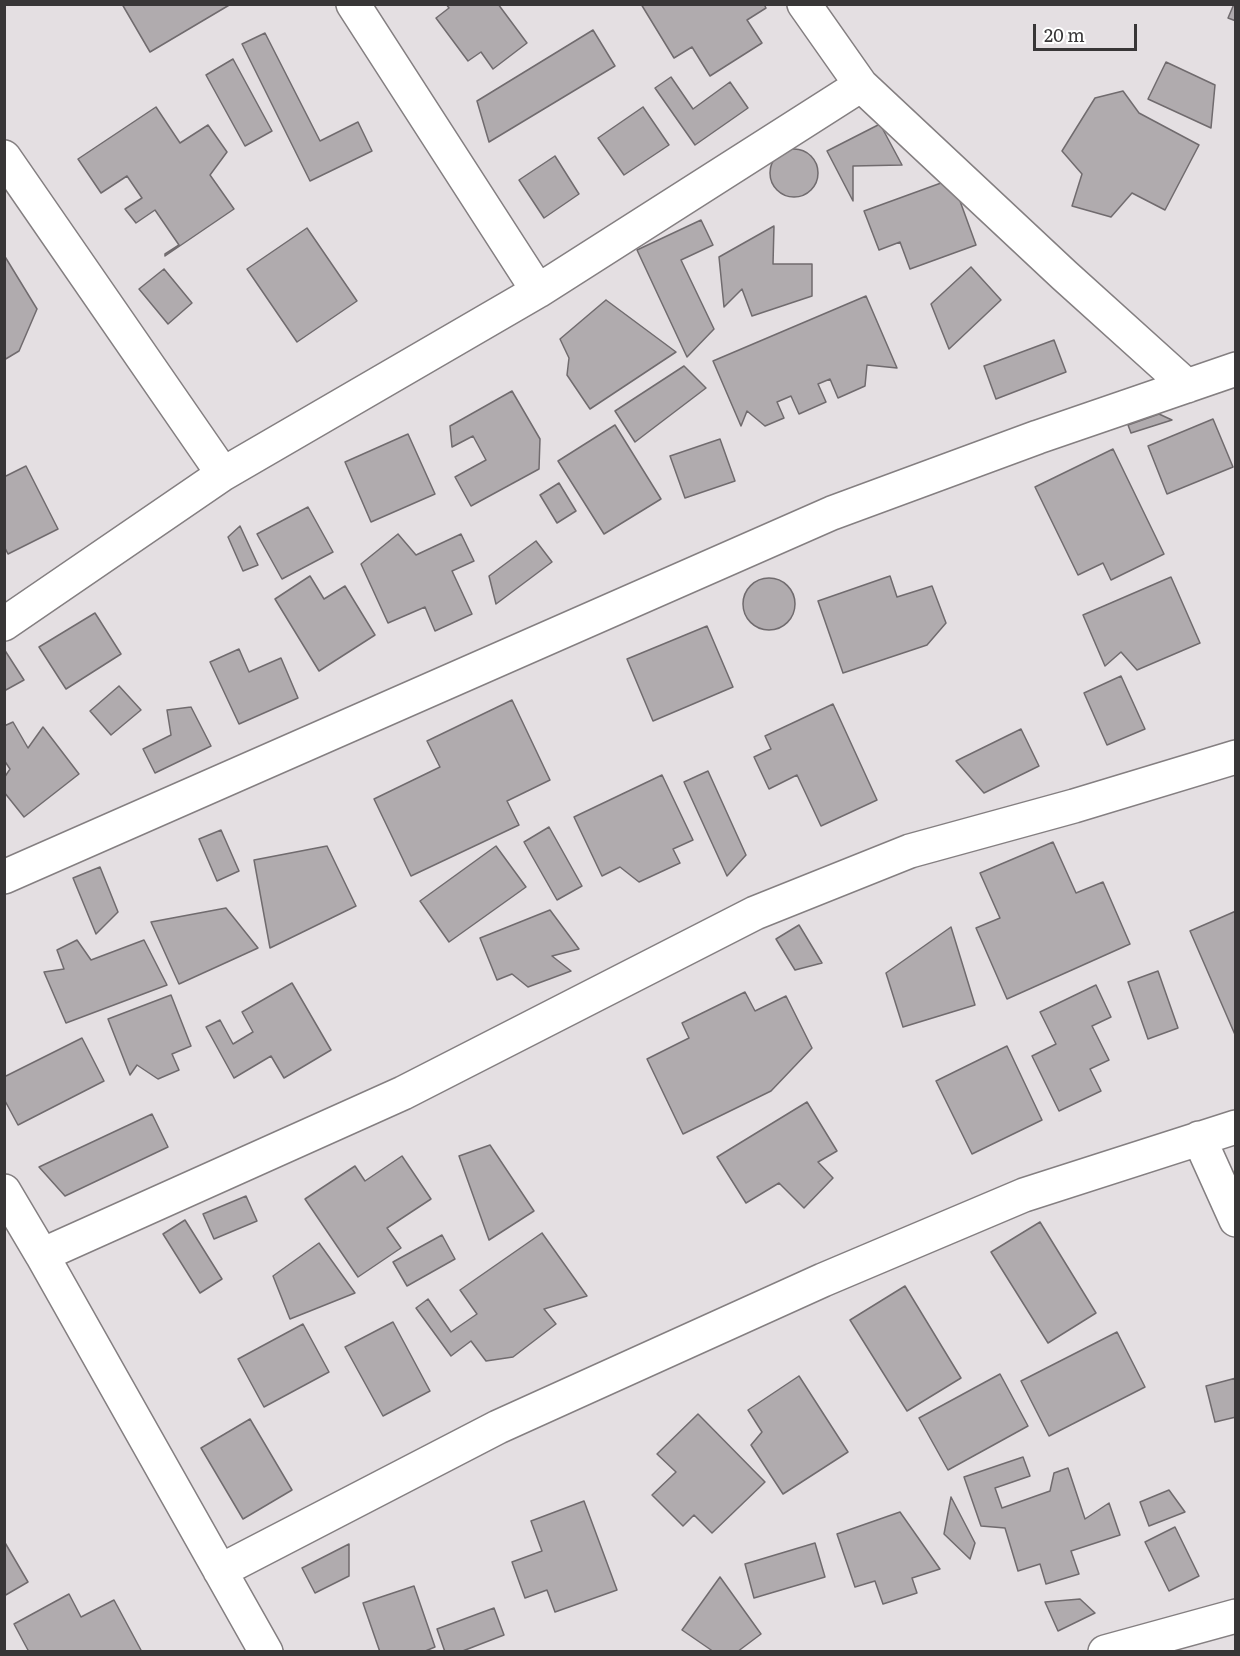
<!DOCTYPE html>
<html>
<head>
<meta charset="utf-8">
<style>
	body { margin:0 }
	#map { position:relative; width:1240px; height:1656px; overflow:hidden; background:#e4dfe2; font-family:Literata,serif }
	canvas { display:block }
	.frame { position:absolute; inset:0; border:6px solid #383637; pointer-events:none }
	.scale { position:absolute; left:1033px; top:24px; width:104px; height:27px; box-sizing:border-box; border:3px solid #383637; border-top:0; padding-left:8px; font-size:18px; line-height:21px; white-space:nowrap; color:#383637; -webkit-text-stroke:4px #fff; paint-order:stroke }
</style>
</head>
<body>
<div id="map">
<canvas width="1240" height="1656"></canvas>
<div class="frame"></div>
<div class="scale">20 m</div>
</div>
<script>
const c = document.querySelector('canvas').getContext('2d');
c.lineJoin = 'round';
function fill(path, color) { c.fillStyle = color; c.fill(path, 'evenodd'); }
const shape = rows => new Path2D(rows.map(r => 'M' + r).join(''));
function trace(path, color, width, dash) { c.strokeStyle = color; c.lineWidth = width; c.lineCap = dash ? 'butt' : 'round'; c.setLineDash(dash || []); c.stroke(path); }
const building = shape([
	[122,4,231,4,150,52,122,4],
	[446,4,498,4,527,43,493,69,481,52,468,61,436,18,449,8,446,4],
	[641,4,764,4,766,8,747,20,762,43,710,76,692,47,674,58,641,4],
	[1234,4,1236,4,1236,21,1228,18,1234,4],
	[593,30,615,66,489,142,477,101,593,30],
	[265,33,320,141,358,122,372,151,310,181,242,44,265,33],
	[233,59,272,131,245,146,206,75,233,59],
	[1166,62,1215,85,1211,128,1148,99,1166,62],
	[671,77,693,109,730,82,748,108,695,145,655,88,671,77],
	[1123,91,1139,113,1199,145,1165,210,1132,193,1111,217,1072,206,1082,174,1062,151,1095,98,1123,91],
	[156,107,180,143,208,125,227,152,210,175,234,209,165,256,165,254,179,245,155,210,136,223,125,209,142,198,127,176,101,193,78,159,156,107],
	[643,107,669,145,624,175,598,138,643,107],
	[880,124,902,165,853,166,853,201,827,151,880,124],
	'770 173a24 24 0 1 1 48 0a24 24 0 1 1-48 0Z',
	[555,156,579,194,544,218,519,180,555,156],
	[952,179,976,245,910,269,900,242,879,250,864,211,952,179],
	[701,220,713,245,681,260,714,329,687,357,637,250,701,220],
	[774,226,773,264,812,264,812,296,752,316,742,289,724,307,719,257,774,226],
	[307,228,357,301,297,342,247,269,307,228],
	[4,255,37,309,19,351,4,360,4,255],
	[971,267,1001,300,949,349,931,304,971,267],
	[164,269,192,303,168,324,139,289,164,269],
	[866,296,897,368,867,365,865,386,838,398,830,379,818,384,826,402,799,414,791,396,777,402,784,418,765,426,747,411,741,426,713,361,866,296],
	[606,300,676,352,590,409,567,375,569,358,560,339,606,300],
	[1054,340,1066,372,996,399,984,366,1054,340],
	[684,366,706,388,635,442,615,411,684,366],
	[512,391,540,439,539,469,471,506,455,477,486,460,473,436,452,447,450,426,512,391],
	[1159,414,1172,420,1131,433,1128,425,1159,414],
	[1213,419,1233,467,1167,494,1148,446,1213,419],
	[615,425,661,499,604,534,558,461,615,425],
	[408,434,435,494,371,522,345,462,408,434],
	[720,439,735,481,685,498,670,456,720,439],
	[1113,449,1164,554,1111,580,1103,563,1078,575,1035,487,1113,449],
	[26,466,58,529,8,554,4,546,4,477,26,466],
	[559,483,576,511,557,523,540,495,559,483],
	[308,507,333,552,282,579,257,534,308,507],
	[240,526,258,565,243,571,228,537,240,526],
	[398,534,416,555,461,534,474,561,452,571,472,614,435,631,425,607,388,623,361,564,398,534],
	[536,541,552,562,496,604,489,576,536,541],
	[310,576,324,599,345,586,375,635,319,671,275,599,310,576],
	[890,576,897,597,932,586,946,623,927,645,843,673,818,601,890,576],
	[1171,577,1200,643,1137,670,1121,652,1105,666,1083,615,1171,577],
	'743 604a26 26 0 1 1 52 0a26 26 0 1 1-52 0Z',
	[95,613,121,654,66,689,39,647,95,613],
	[707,626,733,687,653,721,627,659,707,626],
	[4,649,24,680,4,691,4,649],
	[239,649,249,672,281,658,298,698,239,724,210,662,239,649],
	[1121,676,1145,729,1107,745,1084,693,1121,676],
	[119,686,141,710,111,735,90,711,119,686],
	[512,700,550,780,507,801,519,825,411,876,374,799,440,767,427,741,512,700],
	[833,704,877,800,821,826,797,775,769,789,754,757,771,749,765,736,833,704],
	[191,707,211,746,155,773,143,749,171,735,167,710,191,707],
	[13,722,28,748,43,727,79,774,24,817,4,792,4,778,10,769,4,760,4,726,13,722],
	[1021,729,1039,766,984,793,956,761,1021,729],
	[708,771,746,855,727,876,684,782,708,771],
	[662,775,693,840,673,849,680,863,639,882,620,867,602,876,574,817,662,775],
	[549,827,582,886,557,900,524,842,549,827],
	[221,830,239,871,217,881,199,839,221,830],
	[1053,842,1076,893,1103,882,1130,944,1007,999,976,928,1000,918,980,873,1053,842],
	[327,846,356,906,270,948,254,860,327,846],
	[496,846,526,887,449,942,420,901,496,846],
	[100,867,118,912,96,934,73,878,100,867],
	[226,908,258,948,179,984,151,922,226,908],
	[550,910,579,949,552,956,571,971,528,987,512,974,497,980,480,938,550,910],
	[1236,911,1236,1037,1190,931,1236,911],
	[799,925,822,963,795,970,776,939,799,925],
	[951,927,975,1005,903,1027,886,973,951,927],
	[77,940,91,960,144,940,167,985,66,1023,44,972,64,969,57,950,77,940],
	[1158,971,1178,1028,1148,1039,1128,982,1158,971],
	[292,983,331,1050,284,1078,271,1056,234,1078,206,1027,220,1020,233,1044,253,1032,242,1012,292,983],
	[1096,985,1111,1017,1092,1026,1109,1060,1090,1069,1101,1091,1059,1111,1032,1056,1056,1044,1040,1012,1096,985],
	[745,992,755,1011,786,996,812,1048,771,1091,683,1134,647,1059,689,1038,682,1023,745,992],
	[171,995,191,1046,172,1054,179,1070,158,1079,137,1065,130,1075,108,1019,171,995],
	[82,1038,104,1081,18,1125,4,1099,4,1077,82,1038],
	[1007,1046,1042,1120,972,1154,936,1081,1007,1046],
	[807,1102,837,1151,818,1162,833,1178,804,1208,779,1183,746,1203,717,1157,807,1102],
	[152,1114,168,1147,65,1196,39,1167,152,1114],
	[490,1145,534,1211,489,1240,459,1156,490,1145],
	[402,1156,431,1199,387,1228,401,1248,358,1277,305,1199,355,1166,365,1181,402,1156],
	[246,1196,257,1221,214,1239,203,1214,246,1196],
	[185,1220,222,1279,200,1293,163,1234,185,1220],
	[1040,1222,1096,1313,1048,1343,991,1252,1040,1222],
	[542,1233,587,1296,544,1309,556,1324,513,1357,486,1361,471,1341,451,1356,416,1308,428,1299,451,1332,477,1314,460,1290,542,1233],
	[442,1235,455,1259,407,1286,393,1262,442,1235],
	[319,1243,355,1293,290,1319,273,1276,319,1243],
	[905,1286,961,1378,907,1411,850,1320,905,1286],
	[393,1322,430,1391,383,1416,345,1347,393,1322],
	[303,1324,329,1372,264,1407,238,1359,303,1324],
	[1117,1332,1145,1387,1049,1436,1021,1381,1117,1332],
	[1000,1374,1028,1426,948,1470,919,1418,1000,1374],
	[799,1376,848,1452,783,1494,751,1445,762,1432,748,1410,799,1376],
	[1236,1378,1236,1417,1215,1422,1206,1386,1236,1378],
	[698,1414,765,1482,712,1533,694,1515,683,1526,652,1495,676,1472,657,1454,698,1414],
	[250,1419,292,1490,243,1519,201,1448,250,1419],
	[1023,1457,1030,1476,995,1488,1002,1508,1050,1491,1054,1473,1068,1468,1085,1519,1109,1503,1120,1535,1071,1551,1079,1574,1046,1584,1040,1564,1018,1571,1005,1528,981,1526,964,1477,1023,1457],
	[1169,1490,1185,1512,1149,1526,1140,1502,1169,1490],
	[951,1497,975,1543,970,1559,944,1534,951,1497],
	[584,1501,617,1590,555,1612,547,1590,525,1598,512,1562,542,1551,531,1521,584,1501],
	[900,1512,940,1569,912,1578,917,1593,883,1604,875,1581,855,1587,837,1534,900,1512],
	[1175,1527,1199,1576,1169,1591,1145,1542,1175,1527],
	[4,1541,28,1582,4,1596,4,1541],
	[815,1543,825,1577,754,1598,745,1564,815,1543],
	[349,1544,349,1576,315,1593,302,1568,349,1544],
	[720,1577,761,1634,737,1652,714,1652,682,1630,720,1577],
	[414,1586,435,1647,423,1652,380,1652,363,1603,414,1586],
	[69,1594,81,1617,114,1600,142,1652,29,1652,14,1624,69,1594],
	[1080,1599,1095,1613,1058,1631,1045,1602,1080,1599],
	[494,1608,504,1635,460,1652,445,1652,437,1629,494,1608]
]);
fill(building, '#b0abae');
trace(building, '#706b6e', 1.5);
const street = shape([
	[353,4,538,291],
	[804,4,861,85,1064,275,1187,386],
	[4,157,223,474],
	[4,624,223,474,538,291,861,85],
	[4,877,832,513,1038,437,1236,369],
	[1199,1138,1236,1220],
	[4,1191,42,1255,266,1652],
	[42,1255,403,1093,755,913,910,851,1074,806,1236,757],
	[220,1571,498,1427,823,1280,1024,1195,1236,1127],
	[1105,1652,1236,1616]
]);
trace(street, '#847f81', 36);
trace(street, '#fff', 33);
</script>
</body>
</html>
